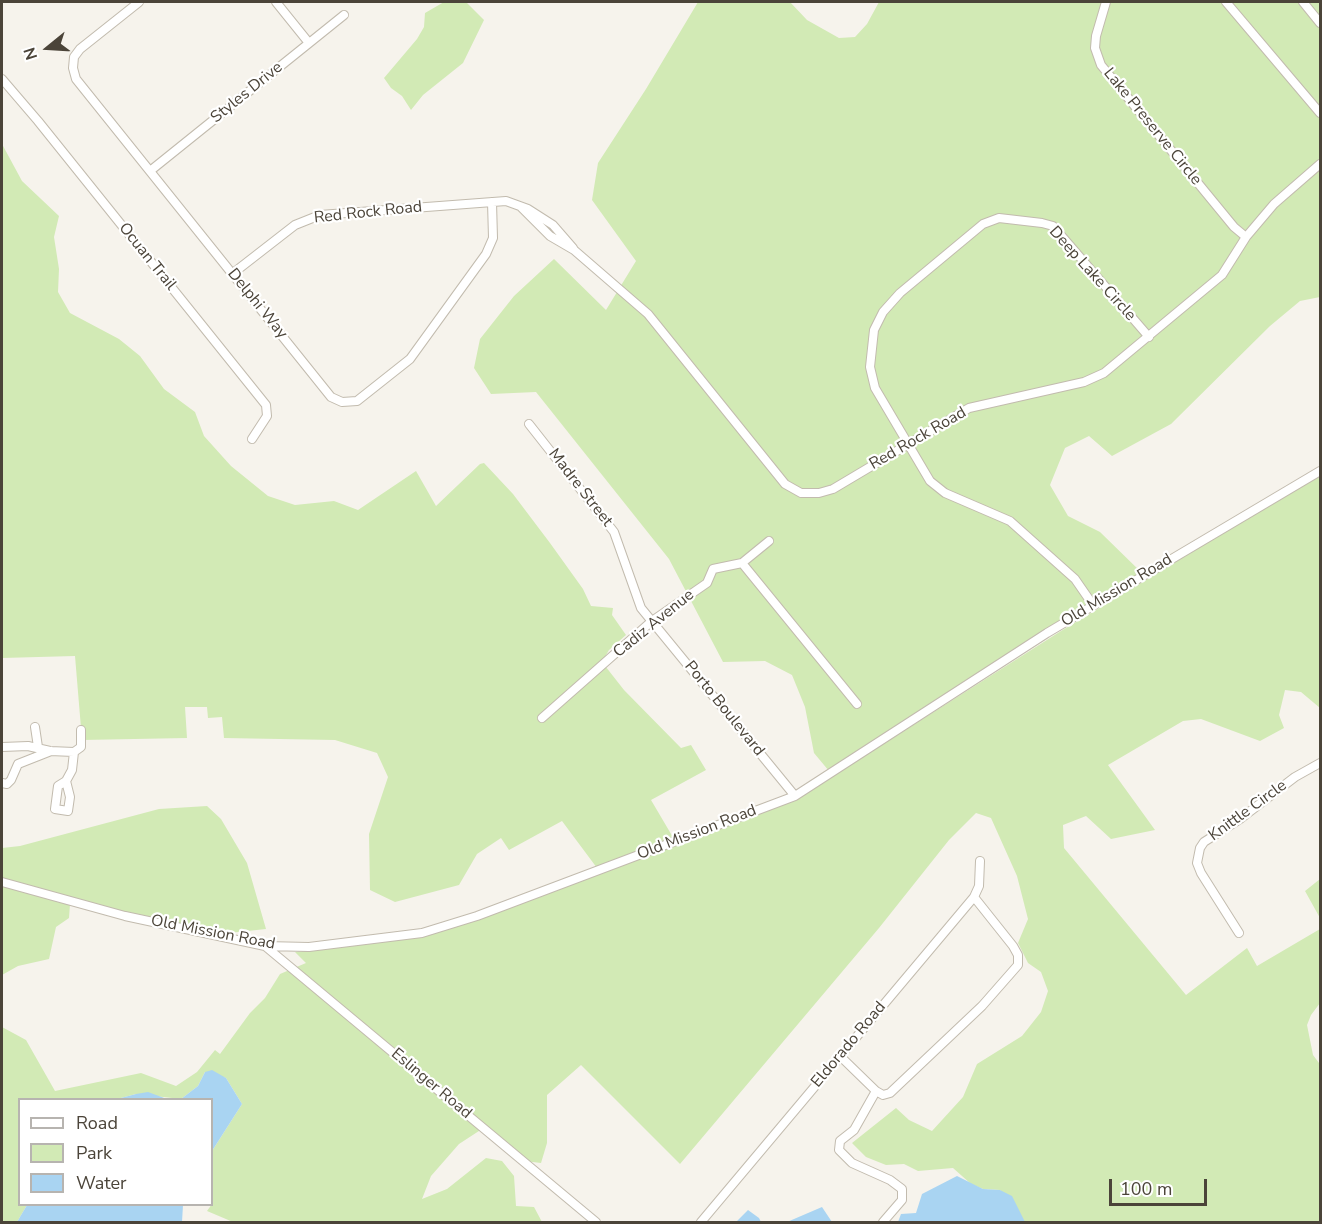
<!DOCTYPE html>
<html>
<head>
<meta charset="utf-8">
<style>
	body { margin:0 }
	#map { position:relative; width:1322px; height:1224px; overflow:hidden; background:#f6f3ec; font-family:"Nunito Sans",sans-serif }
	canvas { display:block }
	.frame { position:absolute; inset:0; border:3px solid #4b4439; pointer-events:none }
	.legend { position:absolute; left:18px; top:1098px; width:195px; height:108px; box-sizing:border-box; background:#fff; border:2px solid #b7b4b0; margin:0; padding:8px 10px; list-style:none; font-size:18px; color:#4b4439 }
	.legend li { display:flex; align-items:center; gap:12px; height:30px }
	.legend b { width:30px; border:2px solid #b7b4b0 }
	.north { position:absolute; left:18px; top:18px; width:60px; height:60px; -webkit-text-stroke:4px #fff; paint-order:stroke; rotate:252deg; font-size:16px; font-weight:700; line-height:24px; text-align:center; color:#4b4439 }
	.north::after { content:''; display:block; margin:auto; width:21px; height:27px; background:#4b4439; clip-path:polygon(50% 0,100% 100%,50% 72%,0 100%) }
	.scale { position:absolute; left:1109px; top:1179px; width:98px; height:27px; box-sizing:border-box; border:3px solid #4b4439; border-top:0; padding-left:8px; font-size:18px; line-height:21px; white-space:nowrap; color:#4b4439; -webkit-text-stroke:4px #fff; paint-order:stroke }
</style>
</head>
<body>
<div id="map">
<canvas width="1322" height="1224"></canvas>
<div class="frame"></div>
<ul class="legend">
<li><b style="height:8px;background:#fff"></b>Road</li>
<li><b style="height:16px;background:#d2eab5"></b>Park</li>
<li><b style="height:16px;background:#a9d4f2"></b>Water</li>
</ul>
<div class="north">N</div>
<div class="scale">100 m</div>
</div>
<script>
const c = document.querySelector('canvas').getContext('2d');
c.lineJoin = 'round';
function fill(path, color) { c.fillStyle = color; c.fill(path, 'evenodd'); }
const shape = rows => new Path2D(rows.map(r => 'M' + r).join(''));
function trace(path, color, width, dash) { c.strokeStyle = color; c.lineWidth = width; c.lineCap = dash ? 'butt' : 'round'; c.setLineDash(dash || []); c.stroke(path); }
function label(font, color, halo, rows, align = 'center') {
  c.font = font + ' "Nunito Sans",sans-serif'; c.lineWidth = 4.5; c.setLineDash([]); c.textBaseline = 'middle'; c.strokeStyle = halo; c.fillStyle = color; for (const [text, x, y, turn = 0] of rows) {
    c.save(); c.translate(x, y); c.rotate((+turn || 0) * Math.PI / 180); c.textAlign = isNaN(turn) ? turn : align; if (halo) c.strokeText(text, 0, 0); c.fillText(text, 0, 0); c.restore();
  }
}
fill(shape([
	[444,2,466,2,484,20,463,63,423,95,411,110,402,96,391,88,384,78,417,39,424,27,425,13],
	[698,2,790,2,807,20,839,38,855,37,867,24,879,2,1320,2,1320,297,1300,301,1270,326,1171,424,1112,456,1089,436,1065,448,1050,485,1068,516,1100,532,1142,573,1045,630,829,771,814,753,805,707,792,675,765,661,723,662,669,559,536,392,491,394,474,368,480,339,514,296,554,259,606,310,636,261,592,200,598,163,646,89],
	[2,144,22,181,59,216,54,237,59,269,58,292,70,313,119,339,140,356,164,389,195,412,204,436,231,466,268,496,295,505,334,501,358,510,416,471,436,506,480,464,484,463,513,494,550,543,583,589,591,606,613,608,612,615,626,635,609,650,602,662,624,690,681,748,691,745,706,770,651,800,674,839,597,868,562,821,509,850,501,838,477,854,459,885,395,902,370,890,369,834,388,777,377,753,335,740,224,738,222,717,208,718,207,707,185,707,187,738,82,740,75,656,2,658],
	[1320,475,1320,708,1301,692,1285,690,1279,715,1284,728,1260,741,1201,719,1183,721,1108,765,1155,830,1111,839,1086,816,1063,825,1064,848,1186,995,1247,948,1257,966,1320,929,1320,1003,1311,1015,1307,1025,1313,1055,1319,1063,1320,1077,1320,1222,1025,1222,1000,1190,983,1189,971,1184,953,1168,918,1171,904,1164,886,1165,866,1157,852,1143,896,1108,909,1120,932,1131,963,1097,977,1064,1022,1036,1041,1012,1048,991,1041,972,1028,963,1018,943,1028,919,1017,876,991,818,976,813,949,840,879,928,680,1164,581,1065,547,1095,547,1143,541,1163,516,1160,482,1129,459,1144,431,1176,422,1199,447,1189,486,1158,502,1161,514,1176,516,1206,534,1207,542,1222,233,1222,207,1211,212,1204,212,1151,242,1104,226,1078,205,1072,198,1086,181,1099,136,1094,117,1099,20,1100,20,1204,27,1205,17,1222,2,1222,2,1027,26,1040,55,1091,141,1073,176,1086,197,1072,215,1050,220,1054,250,1013,265,998,280,974,306,963,295,952,423,936,797,799,1061,631],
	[207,806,221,819,247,863,266,929,220,934,126,912,2,878,2,848,20,846,159,809],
	[1320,879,1320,918,1305,891],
	[2,885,70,904,69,918,56,927,49,959,18,966,2,975]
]), '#d2eab5');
fill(shape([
	[212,1070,226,1078,242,1104,212,1151,212,1100,181,1099,198,1086,205,1072],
	[148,1092,167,1099,117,1099,136,1094],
	[957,1176,983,1189,1000,1190,1012,1196,1025,1222,898,1222,901,1214,916,1213,922,1194],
	[27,1205,183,1205,182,1222,17,1222],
	[822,1207,832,1222,787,1222],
	[748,1210,759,1218,761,1222,736,1222]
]), '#a9d4f2');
const minor = shape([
	[139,2,80,49,74,57,73,68,76,79,331,397,342,402,357,401,410,359,486,254,493,238,492,202],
	[276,2,309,43],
	[1106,2,1096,36,1095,48,1101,65,1234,227,1246,237],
	[1226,2,1320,113],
	[1303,2,1320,23],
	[2,79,38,121,266,405,267,416,252,439],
	[150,171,344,15],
	[521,207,550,236,574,250,648,314,785,484,801,493,819,493,833,489,969,408,1084,382,1104,373,1222,275,1246,237,1274,204,1320,164],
	[232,274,295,225,320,215,506,201,528,209,553,225,573,248],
	[529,424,614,532,641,608,795,796],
	[742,563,857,704],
	[1093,605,1075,579,1010,521,945,493,930,481,875,388,870,367,874,330,883,312,900,293,983,224,999,218,1042,223,1053,226,1149,337],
	[542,718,652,621,707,583,713,569,742,563,769,541],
	[35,727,38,747],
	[2,747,28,746,50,751,74,752,81,747,81,730],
	[66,781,70,797,68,811,55,809,58,786,66,781,72,770,74,752],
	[2,783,7,784,11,780,18,764,51,751],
	[2,882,125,916,265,946,309,947,422,933,477,916,795,796,1047,633,1320,471],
	[1239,933,1201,873,1197,863,1200,848,1204,842,1240,819,1295,777,1320,763],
	[265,946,596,1222],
	[840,1056,876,1091,883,1095,890,1093,982,1006,1018,965,1018,955,1013,946,974,897],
	[876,1091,854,1130,840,1141,839,1150,852,1163,890,1180,902,1189,902,1200,883,1222],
	[701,1222,974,897,979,886,980,861]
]);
trace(minor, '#c2bbae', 10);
trace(minor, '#fff', 8);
label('16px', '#4b4439', '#fff', [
	["Styles Drive",247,93,-39],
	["Lake Preserve Circle",1152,127,51],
	["Red Rock Road",368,213,-6],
	["Ocuan Trail",147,257,51],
	["Deep Lake Circle",1092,274,48],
	["Delphi Way",257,304,51],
	["Red Rock Road",918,439,-30],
	["Madre Street",580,488,52],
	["Old Mission Road",1117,591,-31],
	["Cadiz Avenue",654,624,-39],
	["Porto Boulevard",724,709,51],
	["Knittle Circle",1248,811,-36],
	["Old Mission Road",697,833,-21],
	["Old Mission Road",213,933,11],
	["Eldorado Road",849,1045,-50],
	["Eslinger Road",431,1084,40]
]);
</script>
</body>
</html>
